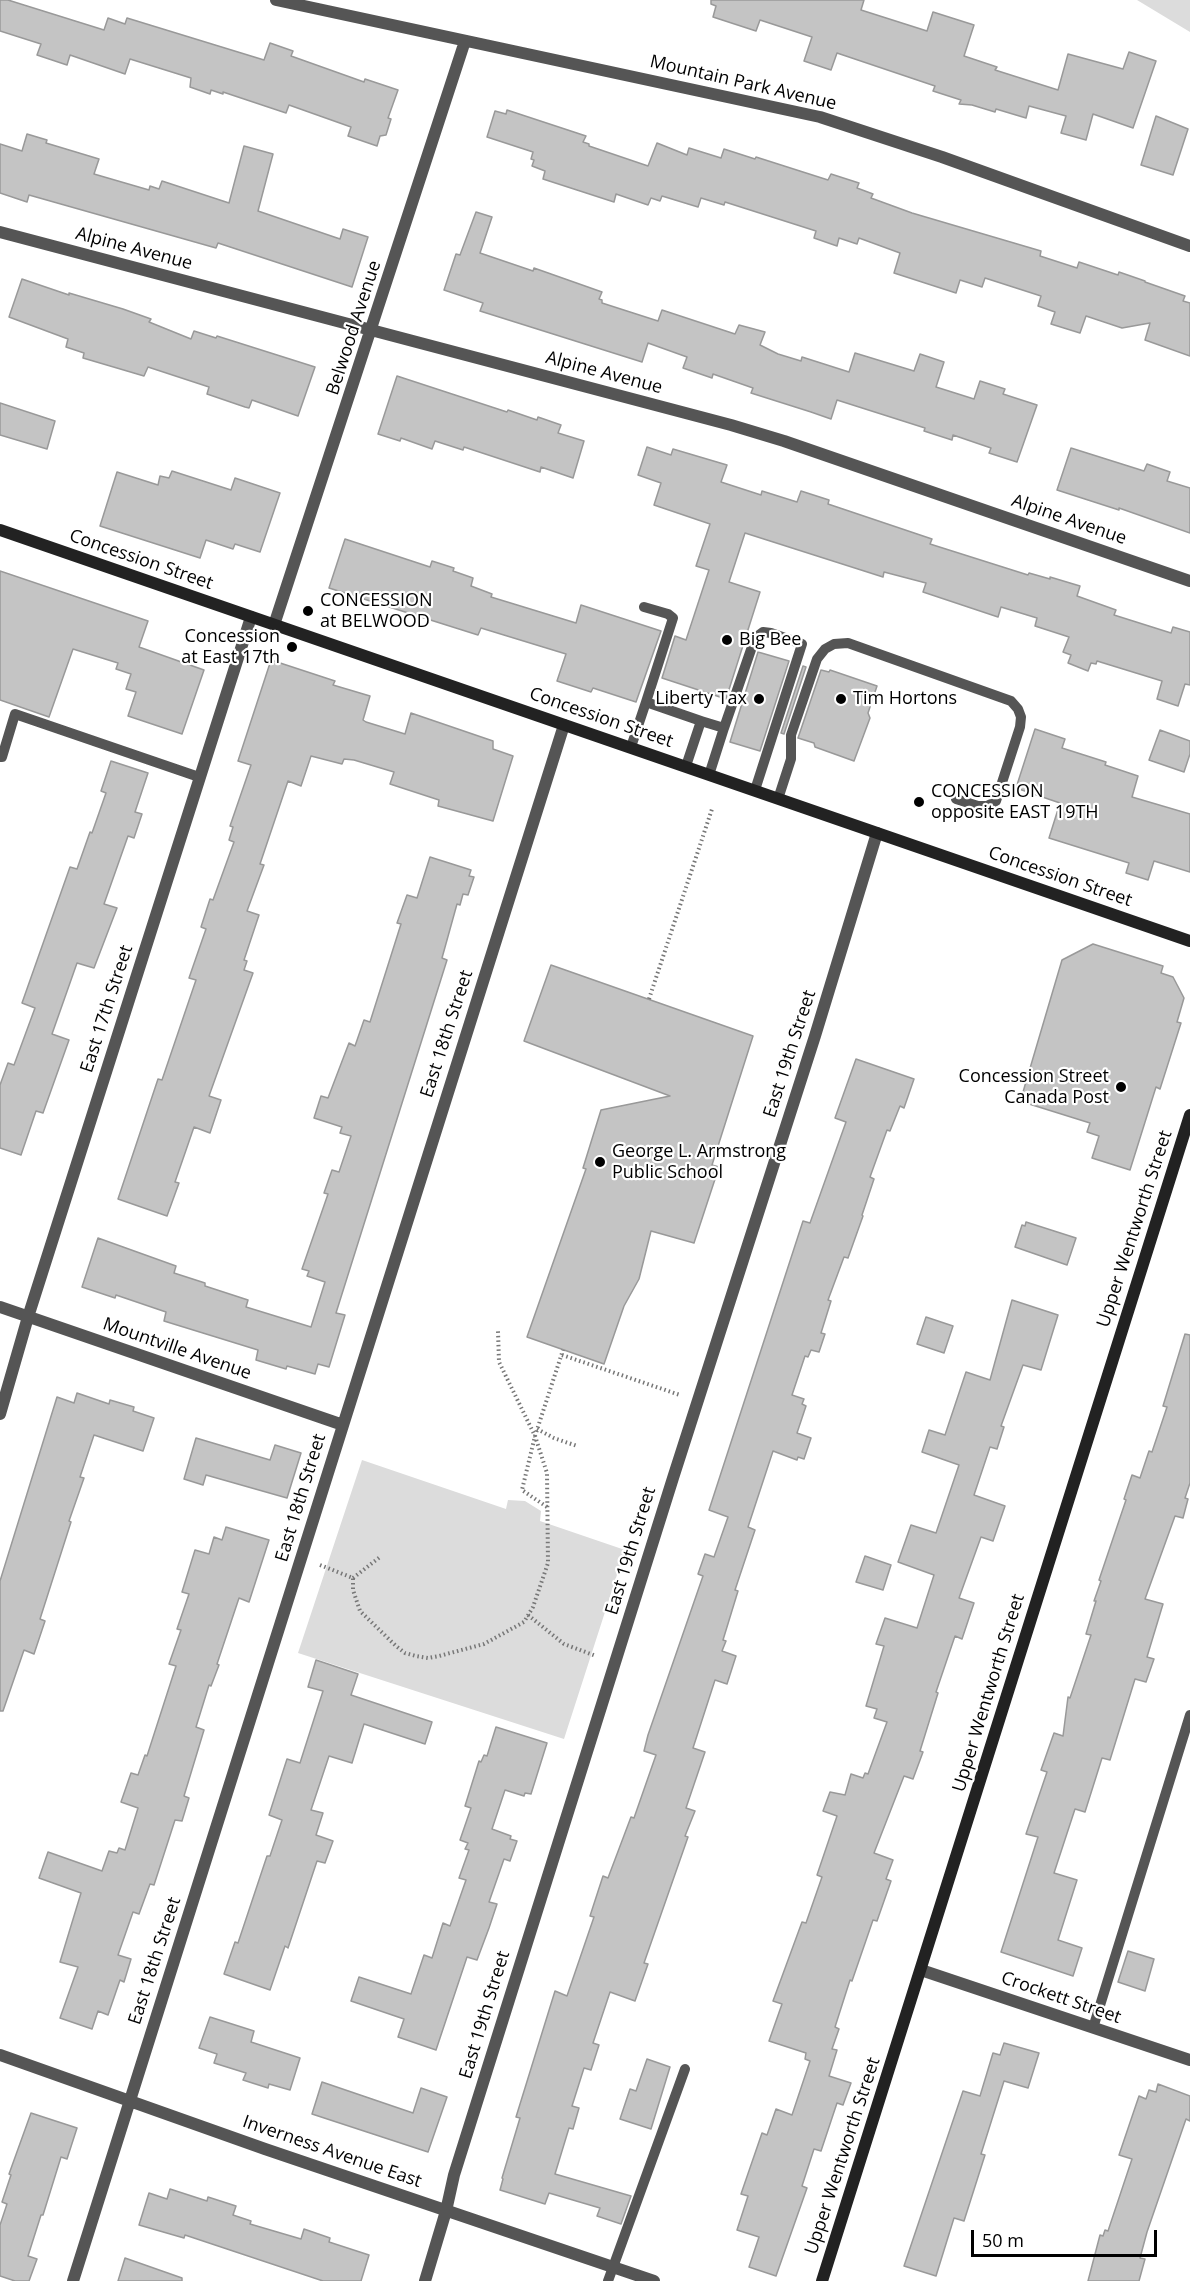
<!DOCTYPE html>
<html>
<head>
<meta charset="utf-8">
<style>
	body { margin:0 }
	#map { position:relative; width:1190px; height:2281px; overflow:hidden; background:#fff; font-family:"Open Sans",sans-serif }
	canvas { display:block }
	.scale { position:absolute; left:971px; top:2230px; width:186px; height:27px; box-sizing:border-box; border:3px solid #000; border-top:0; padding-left:8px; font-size:18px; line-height:21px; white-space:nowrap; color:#000; -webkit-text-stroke:4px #fff; paint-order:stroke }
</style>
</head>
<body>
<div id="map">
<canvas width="1190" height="2281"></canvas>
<div class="scale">50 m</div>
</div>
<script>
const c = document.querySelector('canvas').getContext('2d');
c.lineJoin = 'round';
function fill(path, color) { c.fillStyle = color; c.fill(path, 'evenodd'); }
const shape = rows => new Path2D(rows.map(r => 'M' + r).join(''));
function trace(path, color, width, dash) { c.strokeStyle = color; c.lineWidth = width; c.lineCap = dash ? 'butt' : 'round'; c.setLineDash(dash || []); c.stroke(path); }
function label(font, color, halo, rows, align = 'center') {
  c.font = font + ' "Open Sans",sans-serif'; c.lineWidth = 4.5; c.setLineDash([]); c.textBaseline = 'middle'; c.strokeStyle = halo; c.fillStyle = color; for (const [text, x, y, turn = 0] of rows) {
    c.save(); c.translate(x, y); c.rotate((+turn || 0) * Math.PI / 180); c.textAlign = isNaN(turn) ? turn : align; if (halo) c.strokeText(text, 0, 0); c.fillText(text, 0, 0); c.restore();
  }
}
fill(shape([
	[1137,0,1190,0,1190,32],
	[362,1460,506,1509,508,1500,525,1501,541,1511,540,1521,625,1550,564,1739,298,1653]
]), '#dcdcdc');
const building = shape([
	[0,0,8,0,104,30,108,18,125,24,127,18,264,60,270,43,293,51,291,56,364,82,365,79,398,90,388,118,391,119,386,135,380,136,377,146,348,136,351,127,289,105,286,113,223,92,223,94,211,90,210,94,190,87,191,78,130,59,125,74,70,55,67,65,37,55,41,44,0,31,0,0],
	[711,0,864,0,861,10,927,31,933,12,974,25,964,56,997,67,995,70,1058,90,1068,54,1123,69,1129,52,1156,61,1133,128,1093,114,1086,140,1061,133,1066,116,1029,106,1026,118,996,109,995,112,972,105,959,104,961,100,933,91,935,86,837,53,831,70,804,61,812,37,760,20,756,31,713,17,716,6,711,4,711,0],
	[507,110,586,136,583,142,589,144,589,146,648,166,657,143,687,155,689,148,721,158,724,149,755,159,756,157,828,180,831,174,859,183,857,188,873,194,871,198,912,213,1041,251,1040,256,1077,268,1079,262,1118,275,1119,272,1145,281,1145,282,1185,296,1183,301,1190,303,1190,356,1145,340,1150,323,1122,328,1086,316,1080,333,1051,324,1055,312,1038,306,1041,296,985,278,982,287,960,280,956,293,894,273,900,253,859,238,857,244,839,238,837,246,814,238,816,231,725,202,724,205,701,198,698,207,662,196,660,201,651,198,648,205,616,194,614,202,543,179,545,171,532,166,534,160,531,159,533,152,487,137,495,111,506,114,507,110],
	[1156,116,1188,129,1173,175,1141,165,1156,116],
	[27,134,47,140,46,143,99,159,94,174,149,190,150,186,159,189,162,181,229,203,244,146,273,154,258,211,340,239,343,229,368,237,352,287,218,243,216,248,29,195,27,202,0,193,0,144,22,151,27,134],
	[476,212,492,217,480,253,533,271,534,268,602,292,599,299,602,300,602,303,658,321,662,310,735,334,739,325,765,332,760,345,778,354,801,361,802,357,849,372,855,353,914,371,920,354,944,362,936,387,974,399,980,381,1005,389,1003,394,1037,405,1017,462,989,453,991,448,953,435,952,440,924,431,925,428,837,400,831,419,811,412,751,393,753,388,713,374,712,378,683,368,687,357,648,343,642,362,480,311,483,303,444,290,456,254,460,255,476,212],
	[22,279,69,295,69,293,123,309,151,319,149,322,191,339,194,331,216,338,217,336,315,367,298,416,252,400,249,408,245,407,207,394,209,387,148,367,144,376,83,358,84,353,66,347,68,339,9,317,22,279],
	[397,376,507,412,508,410,537,420,538,417,561,425,558,433,584,441,573,478,541,467,540,472,464,447,463,450,435,441,432,449,401,438,400,441,378,434,397,376],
	[0,403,55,421,47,449,0,435,0,403],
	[647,447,671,455,673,449,727,465,721,482,761,495,762,491,797,502,801,491,829,500,828,504,932,539,930,544,1028,575,1029,573,1050,579,1050,577,1080,586,1077,596,1116,610,1114,615,1171,633,1173,627,1190,632,1190,685,1185,684,1178,706,1157,699,1162,681,1097,661,1096,664,1091,663,1088,671,1068,663,1071,655,1063,652,1069,637,1035,626,1037,618,1001,607,998,617,923,592,926,583,884,572,883,577,745,533,729,582,760,592,726,699,662,678,675,636,686,640,709,570,696,566,710,524,654,505,661,483,638,475,647,447],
	[1071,448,1144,471,1147,464,1170,472,1167,481,1190,488,1190,533,1119,508,1119,510,1057,490,1071,448],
	[172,471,231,490,235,478,280,493,260,552,235,544,233,549,206,540,200,558,100,526,117,472,158,485,160,476,169,478,172,471],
	[345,539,430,567,432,561,454,568,453,571,473,578,471,586,492,594,491,597,576,623,581,605,661,631,636,702,593,688,591,692,557,681,566,654,481,628,478,635,329,588,345,539],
	[0,571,148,621,139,647,204,670,182,734,128,716,136,692,126,689,131,674,116,669,118,663,73,649,49,717,0,700,0,571],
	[758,652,789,661,760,751,730,742,758,652],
	[271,660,335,681,333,685,370,696,363,720,366,722,405,734,411,713,493,741,493,749,513,756,493,821,438,806,439,800,390,784,394,772,354,760,344,759,342,764,311,756,301,786,288,781,260,864,264,865,247,911,259,915,244,960,247,961,244,970,253,973,209,1096,221,1100,210,1133,194,1127,175,1182,179,1183,167,1216,118,1199,158,1079,162,1080,196,980,189,978,206,929,201,927,210,899,213,900,234,842,229,840,233,827,230,826,251,765,238,761,271,660],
	[803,666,806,667,784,734,781,733,803,666],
	[821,670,829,672,830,670,877,686,868,713,870,718,854,761,815,747,814,743,798,738,821,670],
	[1035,729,1065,739,1062,748,1106,762,1105,765,1138,776,1132,797,1190,814,1190,872,1154,861,1148,880,1126,873,1129,863,1049,838,1060,803,1016,788,1035,729],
	[1160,730,1190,741,1190,754,1184,772,1149,760,1160,730],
	[111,761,148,773,135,812,142,814,134,838,128,836,104,904,117,908,94,968,77,963,52,1034,69,1040,43,1113,36,1111,21,1155,0,1148,0,1085,8,1063,14,1065,35,1008,22,1003,70,867,77,869,90,832,92,833,106,793,101,791,111,761],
	[430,857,471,870,469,876,474,877,468,895,463,894,460,905,457,904,442,958,447,960,336,1313,345,1315,329,1367,318,1364,315,1374,287,1366,286,1369,256,1360,258,1350,164,1321,166,1312,116,1295,115,1298,82,1287,98,1238,176,1266,174,1273,205,1283,205,1286,248,1300,246,1307,311,1327,325,1282,307,1276,309,1271,302,1269,328,1194,324,1193,332,1170,339,1172,351,1136,340,1133,342,1127,314,1118,321,1096,328,1098,349,1043,355,1046,364,1020,370,1022,401,924,397,923,407,895,417,898,430,857],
	[1093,944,1163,966,1161,973,1173,977,1184,998,1177,1022,1181,1023,1160,1089,1156,1087,1130,1170,1092,1158,1099,1136,1087,1132,1090,1123,1026,1103,1023,1092,1062,960,1093,944],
	[551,965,753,1036,712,1165,719,1167,694,1243,651,1231,639,1279,624,1306,604,1364,527,1337,586,1169,583,1168,601,1110,670,1096,524,1041,551,965],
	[856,1059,914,1079,904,1108,900,1106,890,1131,887,1130,870,1177,874,1179,862,1215,863,1216,848,1258,844,1257,828,1300,831,1301,821,1333,825,1334,819,1352,811,1350,808,1357,805,1356,792,1395,804,1399,802,1404,806,1406,797,1433,811,1438,804,1459,798,1457,797,1460,773,1451,748,1527,755,1530,735,1590,738,1591,723,1640,726,1641,722,1651,736,1656,727,1684,715,1680,693,1748,705,1752,686,1808,695,1811,685,1836,688,1837,644,1963,648,1964,635,2001,610,1992,593,2043,599,2045,591,2070,584,2068,572,2106,579,2108,573,2129,569,2128,555,2174,631,2196,621,2224,597,2216,600,2208,549,2193,545,2204,500,2190,503,2179,502,2178,520,2118,516,2117,555,1991,567,1996,594,1917,590,1916,603,1876,608,1878,631,1817,634,1818,656,1755,644,1751,648,1735,703,1576,698,1574,705,1554,714,1557,728,1517,709,1510,803,1221,810,1223,846,1122,835,1118,856,1059],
	[1026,1222,1076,1238,1067,1265,1015,1247,1022,1225,1025,1226,1026,1222],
	[1012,1300,1058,1315,1041,1370,1023,1365,1001,1426,1004,1427,997,1449,990,1447,974,1495,1005,1506,993,1541,981,1537,959,1598,974,1603,962,1639,955,1636,936,1692,938,1693,920,1751,923,1752,913,1779,904,1776,874,1853,893,1860,886,1879,891,1881,877,1921,873,1920,852,1981,850,1980,835,2027,839,2029,832,2049,837,2050,829,2076,851,2083,843,2105,837,2103,821,2151,814,2149,802,2186,807,2188,776,2276,749,2267,759,2237,737,2230,748,2196,741,2194,762,2133,767,2135,776,2109,792,2115,810,2061,805,2059,806,2053,769,2041,782,2004,773,2001,802,1922,806,1923,822,1877,817,1875,837,1816,823,1811,830,1792,845,1795,851,1774,863,1778,865,1773,868,1774,887,1722,874,1718,877,1709,866,1706,884,1646,876,1644,885,1618,917,1628,934,1575,898,1562,911,1525,936,1533,959,1465,922,1452,929,1430,945,1435,966,1372,990,1380,1012,1300],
	[926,1317,953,1326,944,1353,917,1344,926,1317],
	[1185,1334,1190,1335,1190,1483,1185,1498,1188,1499,1183,1518,1175,1516,1145,1599,1163,1604,1147,1657,1154,1659,1146,1682,1135,1679,1110,1760,1102,1758,1085,1812,1075,1809,1054,1873,1077,1880,1058,1940,1082,1948,1073,1976,1001,1952,1038,1837,1026,1834,1047,1772,1041,1770,1054,1733,1063,1736,1068,1697,1070,1698,1091,1635,1086,1634,1096,1601,1094,1601,1101,1581,1099,1580,1126,1500,1124,1499,1132,1475,1140,1478,1149,1451,1152,1452,1167,1407,1163,1406,1185,1334],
	[77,1393,109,1404,110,1400,134,1407,133,1411,154,1418,143,1451,94,1435,80,1477,84,1478,69,1521,71,1522,40,1619,45,1621,34,1654,24,1650,3,1711,0,1711,0,1581,57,1397,74,1403,77,1393],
	[196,1438,270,1460,275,1445,301,1453,287,1498,206,1475,203,1485,184,1479,196,1438],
	[226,1527,269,1540,249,1602,239,1598,217,1664,219,1665,211,1686,209,1685,196,1727,204,1730,184,1796,189,1798,182,1821,175,1820,154,1885,150,1884,139,1914,133,1912,118,1955,131,1959,124,1982,120,1980,108,2015,98,2011,92,2029,60,2018,78,1967,60,1962,81,1893,39,1878,48,1852,102,1871,109,1851,117,1853,119,1848,125,1850,138,1808,121,1802,131,1773,138,1775,145,1755,147,1756,176,1666,169,1664,181,1630,177,1629,189,1594,182,1592,195,1550,209,1554,214,1537,222,1540,226,1527],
	[865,1556,891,1565,883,1590,856,1582,865,1556],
	[316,1660,358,1674,351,1695,432,1722,425,1744,364,1724,352,1763,329,1756,311,1810,323,1813,316,1835,333,1841,325,1863,317,1861,288,1948,285,1946,270,1990,224,1974,235,1942,238,1943,267,1856,270,1856,282,1820,269,1815,287,1759,300,1763,323,1691,308,1687,316,1660],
	[496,1727,547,1743,531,1794,525,1793,524,1796,505,1790,492,1829,511,1836,510,1839,517,1841,510,1861,504,1859,489,1902,497,1904,489,1928,477,1960,467,1957,436,2050,398,2037,404,2019,351,2001,359,1977,411,1994,424,1955,432,1958,443,1923,450,1926,466,1880,459,1878,469,1850,465,1849,468,1843,460,1840,471,1808,465,1806,479,1761,481,1762,484,1755,487,1756,496,1727],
	[1128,1951,1154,1959,1145,1991,1118,1982,1128,1951],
	[210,2017,254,2031,251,2042,300,2058,290,2090,269,2084,268,2088,243,2080,246,2073,214,2063,217,2054,199,2048,210,2017],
	[1004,2043,1039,2053,1028,2088,1004,2081,981,2154,985,2155,964,2221,954,2218,936,2276,904,2266,963,2091,980,2096,993,2053,1000,2055,1004,2043],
	[647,2059,670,2067,651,2129,620,2119,630,2089,636,2091,647,2059],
	[322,2082,413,2113,421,2088,447,2097,428,2152,312,2114,322,2082],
	[1158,2084,1190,2096,1190,2121,1186,2119,1147,2232,1140,2258,1145,2259,1139,2281,1088,2281,1100,2235,1103,2236,1105,2230,1108,2231,1132,2159,1119,2155,1139,2096,1146,2099,1149,2090,1156,2092,1158,2084],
	[31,2113,77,2128,67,2159,61,2157,43,2215,41,2215,28,2256,37,2259,29,2281,15,2281,0,2276,0,2225,7,2204,2,2202,11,2175,9,2174,31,2113],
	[170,2189,207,2201,208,2197,236,2206,233,2215,251,2221,250,2224,301,2239,304,2229,330,2238,329,2242,369,2255,361,2281,323,2281,185,2235,184,2238,139,2225,149,2193,167,2199,170,2189],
	[125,2258,182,2278,182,2281,118,2281,125,2258]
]);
fill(building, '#c4c4c4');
trace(building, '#999', 1.5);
trace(shape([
	[649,999,712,809],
	[562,1355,680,1395],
	[537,1429,554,1438,577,1446],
	[547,1507,522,1490,535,1436,563,1350],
	[320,1565,353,1578,353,1590,360,1611,396,1646,405,1653,416,1656,428,1658,439,1656,484,1644,524,1622,533,1607,548,1563,547,1473,535,1436,499,1362,498,1331],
	[353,1578,380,1557],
	[528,1615,564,1644,596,1656]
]), '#777', 4, [1.5, 3]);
trace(shape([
	[644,607,668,614,673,618,646,702],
	[701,721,724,728,709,775],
	[724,728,755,638,763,632,771,633,802,644,755,790],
	[631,747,646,702,701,721,686,766],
	[0,757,2,757,15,714,199,777],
	[778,799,791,759,791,735,817,659,825,649,834,644,848,643,1011,701,1018,709,1021,717,1020,727,996,801,987,806,978,806,956,799],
	[1093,2028,1190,1715],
	[608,2281,685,2069]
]), '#555', 10);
trace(shape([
	[276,0,820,117,942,157,1190,246],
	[0,232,731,425,784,441,1190,581],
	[274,625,465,41],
	[0,1307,343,1425],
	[0,1414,28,1317,251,617],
	[0,2055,265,2149,654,2281],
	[73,2281,564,725],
	[425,2281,446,2211,454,2175,673,1478,815,1036,877,833]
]), '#555', 12);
trace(shape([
	[921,1970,1190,2060]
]), '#555', 12);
trace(shape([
	[0,530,1190,941],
	[822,2281,1190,1115]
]), '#222', 12);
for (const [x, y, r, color] of [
	[308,611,6,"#000"],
	[727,640,6,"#000"],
	[292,647,6,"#000"],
	[759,699,6,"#000"],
	[841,699,6,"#000"],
	[919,802,6,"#000"],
	[1121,1087,6,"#000"],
	[600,1162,6,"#000"]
]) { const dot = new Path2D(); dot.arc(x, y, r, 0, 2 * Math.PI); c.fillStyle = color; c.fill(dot); trace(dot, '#fff', 2); }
label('18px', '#000', '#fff', [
	["Mountain Park Avenue",743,83,13],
	["Alpine Avenue",134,249,15],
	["Belwood Avenue",354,328,-72],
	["Alpine Avenue",604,373,15],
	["Alpine Avenue",1069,520,19],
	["Concession Street",141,560,19],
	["Concession Street",601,718,19],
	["Concession Street",1060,877,19],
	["East 17th Street",107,1009,-72],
	["East 18th Street",447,1034,-72],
	["East 19th Street",790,1054,-72],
	["Upper Wentworth Street",1135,1229,-72],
	["Mountville Avenue",177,1349,19],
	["East 18th Street",301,1498,-73],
	["East 19th Street",631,1551,-73],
	["Upper Wentworth Street",989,1693,-73],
	["East 18th Street",155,1961,-72],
	["Crockett Street",1061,1998,19],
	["East 19th Street",485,2015,-73],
	["Inverness Avenue East",332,2152,19],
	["Upper Wentworth Street",843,2156,-72]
]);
label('18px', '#000', '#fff', [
	["CONCESSION",320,601],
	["at BELWOOD",320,622],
	["Concession",280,637,"right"],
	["at East 17th",280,658,"right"],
	["Big Bee",739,640],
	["Liberty Tax",747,699,"right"],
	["Tim Hortons",853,699],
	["CONCESSION",931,792],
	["opposite EAST 19TH",931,813],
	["Concession Street",1109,1077,"right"],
	["Canada Post",1109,1098,"right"],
	["George L. Armstrong",612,1152],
	["Public School",612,1173]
], 'left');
</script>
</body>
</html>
